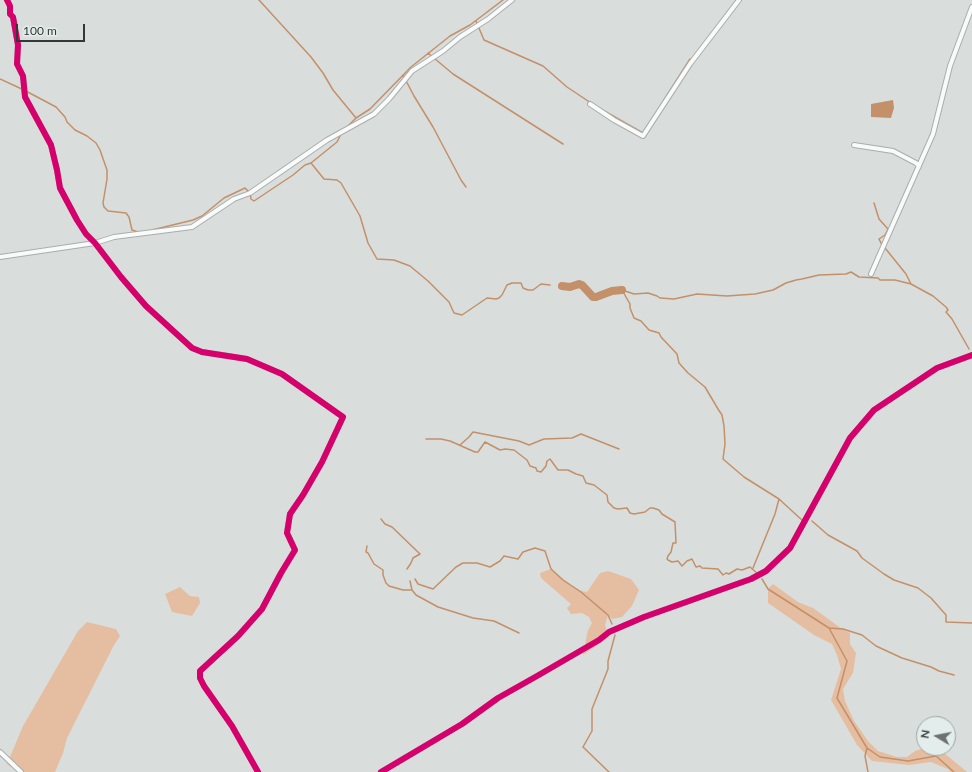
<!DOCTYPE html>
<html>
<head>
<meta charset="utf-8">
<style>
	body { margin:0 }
	#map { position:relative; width:972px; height:772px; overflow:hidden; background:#d9dedd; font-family:Lato,sans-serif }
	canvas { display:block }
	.north { position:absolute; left:916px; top:716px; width:40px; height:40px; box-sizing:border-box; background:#e3eeec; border:1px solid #9da5a3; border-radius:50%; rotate:280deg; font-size:11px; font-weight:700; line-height:16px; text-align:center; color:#333736 }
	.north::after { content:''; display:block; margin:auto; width:14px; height:18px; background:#6d7170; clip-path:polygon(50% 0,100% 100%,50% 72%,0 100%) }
	.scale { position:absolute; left:16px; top:24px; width:69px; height:18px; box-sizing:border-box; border:2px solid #333736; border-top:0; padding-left:5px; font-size:12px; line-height:14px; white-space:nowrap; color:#333736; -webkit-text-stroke:3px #e3eeec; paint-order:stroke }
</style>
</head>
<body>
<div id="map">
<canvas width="972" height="772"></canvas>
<div class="north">N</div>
<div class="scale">100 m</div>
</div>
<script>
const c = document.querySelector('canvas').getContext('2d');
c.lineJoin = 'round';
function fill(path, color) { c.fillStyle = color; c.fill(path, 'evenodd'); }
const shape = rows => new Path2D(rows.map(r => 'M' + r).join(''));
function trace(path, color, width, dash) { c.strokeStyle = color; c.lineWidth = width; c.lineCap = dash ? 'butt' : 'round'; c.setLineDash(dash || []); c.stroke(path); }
fill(shape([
	[551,569,573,587,582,591,587,592,600,573,608,571,631,579,639,590,632,606,622,617,612,619,608,615,605,625,609,637,583,655,588,630,592,623,589,617,582,613,571,614,567,608,571,604,541,578,540,573],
	[773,584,798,602,813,608,842,629,850,633,850,644,856,653,853,673,843,689,845,701,854,721,868,741,878,751,897,757,907,757,915,751,924,748,938,748,967,772,950,772,948,769,931,762,909,765,872,761,857,745,831,700,841,669,837,655,832,644,814,635,768,603,768,589],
	[180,587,190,596,199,597,200,603,192,616,172,612,165,594],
	[87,622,116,629,120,636,114,645,67,738,63,753,55,772,19,772,7,764,23,726,78,631]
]), '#e5bda0');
fill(shape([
	[893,100,894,108,891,118,871,117,871,104]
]), '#c39069');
trace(shape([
	[259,0,311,57,323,73,333,90,356,118,347,127],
	[476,21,484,40,543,66,567,87,591,103],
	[428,53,453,74,563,144],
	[403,75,414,96,433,127,461,180,466,187],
	[0,79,24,90,56,107,65,117,67,122,75,130,87,136,96,143,100,150,107,170,107,179,103,203,104,207,108,211,126,213,129,217,132,230,138,232],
	[664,100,690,59],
	[599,108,643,133,644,132],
	[356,118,370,109,411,67,450,36,470,25,503,0],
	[311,163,337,142,341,134],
	[874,203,879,219,888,229,885,235,879,239,882,245],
	[152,230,193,220,202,216,224,198,245,188,250,193,251,199,254,201,293,175,305,165,311,163,324,179,337,180,341,183,360,216,368,243,377,259,394,260,410,266,428,281,449,302,454,313,462,315,487,298,496,299,499,298,502,295,507,285,512,283,521,283,523,288,528,290,533,290,541,284,550,285],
	[885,248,906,274,911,284],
	[622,290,634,294,648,293,657,296,660,298,674,299,697,294,727,296,755,294,773,290,786,283,796,280,802,279,819,275,846,274,851,272,859,277,878,278,880,280,895,280,911,284,933,296,946,307,948,310,946,312,952,319,969,349],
	[622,290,630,304,630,308,634,318,641,321,649,330,659,333,661,337,677,354,679,363,688,373,705,387,718,409,722,415,724,426,725,444,723,459,744,477,779,499,775,514,753,568],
	[426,439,441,439,450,441,475,452,478,452,485,442,500,450,505,449,514,450,527,460,530,466,536,468,537,471,541,472,546,466,547,461,550,459,558,470,568,470,576,474,583,476,586,483,594,485,607,495,608,502,614,508,618,509,627,508,630,513,634,514,645,512,650,508,653,508,659,510,662,514,675,522,676,543,673,543,671,552,668,556,667,559,668,560,672,562,678,561,682,566,687,561,692,559,696,567,700,566,702,568,718,569,723,575,726,573,729,574,737,569,742,570,750,567,757,573],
	[460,445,469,437,473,432,519,441,529,445,544,439,572,438,581,434,619,449],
	[779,499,803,521],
	[381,519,385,524,392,527,420,554,413,558,411,563,407,569],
	[812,521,828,535,857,551,862,558,884,574,894,580,918,588,931,598,946,615,946,622,972,623],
	[367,546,366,552,368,553,374,564,383,570,383,575,386,583,389,586,403,590,412,590],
	[415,579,418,584,433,589,456,567,463,563,477,563,490,567,500,561,504,556,518,559,523,552,535,548,545,551,551,569,563,580,581,592,608,615,612,624],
	[762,579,768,589,829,628,847,661,837,698,867,748,880,757,908,761,936,756,954,772],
	[410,581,412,590,416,595,438,607,473,618,494,621,519,633],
	[829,628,843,629,862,635,876,646,902,658,931,667,939,671,954,675],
	[867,748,865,756,868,772],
	[609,772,583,747,592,731,592,709,608,669,608,661,615,635]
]), '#c39069', 1.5);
trace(shape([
	[562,286,570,287,579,284,582,285,593,297,596,297,612,291,622,290]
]), '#c39069', 8);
const minor = shape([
	[7,0,10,6,10,14,13,17,18,45,17,64,23,76,25,97,51,145,57,170,60,188,77,220,86,234,95,243,121,277,146,306,192,348,202,352,247,359,282,374,343,417,322,462,303,495,290,514,287,533,295,550,281,573,262,609,238,636,200,671,200,678,204,686,232,726,258,772],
	[590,104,614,120,643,136,690,64,739,0],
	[854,145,893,151,916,163,919,166],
	[0,257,95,243,114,237,192,227,234,199,250,193,327,140,374,114,389,99,412,71,443,51,460,37,488,19,512,0],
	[871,274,933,134,950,66,972,7],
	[0,752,21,772],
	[381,772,462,724,498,698,537,676,599,640,609,632,644,617,751,579,766,571,790,548,850,438,874,410,937,368,972,355]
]);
trace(minor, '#a9aead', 6);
trace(minor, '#f9fafa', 4);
trace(shape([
	[7,0,10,6,10,14,13,17,18,45,17,64,23,76,25,97,51,145,57,170,60,188,77,220,86,234,95,243,121,277,146,306,192,348,202,352,247,359,282,374,343,417,322,462,303,495,290,514,287,533,295,550,281,573,262,609,238,636,200,671,200,678,204,686,232,726,258,772],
	[381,772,462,724,498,698,537,676,599,640,609,632,644,617,751,579,766,571,790,548,850,438,874,410,937,368,972,355]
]), '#d6006c', 6);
</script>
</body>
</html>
